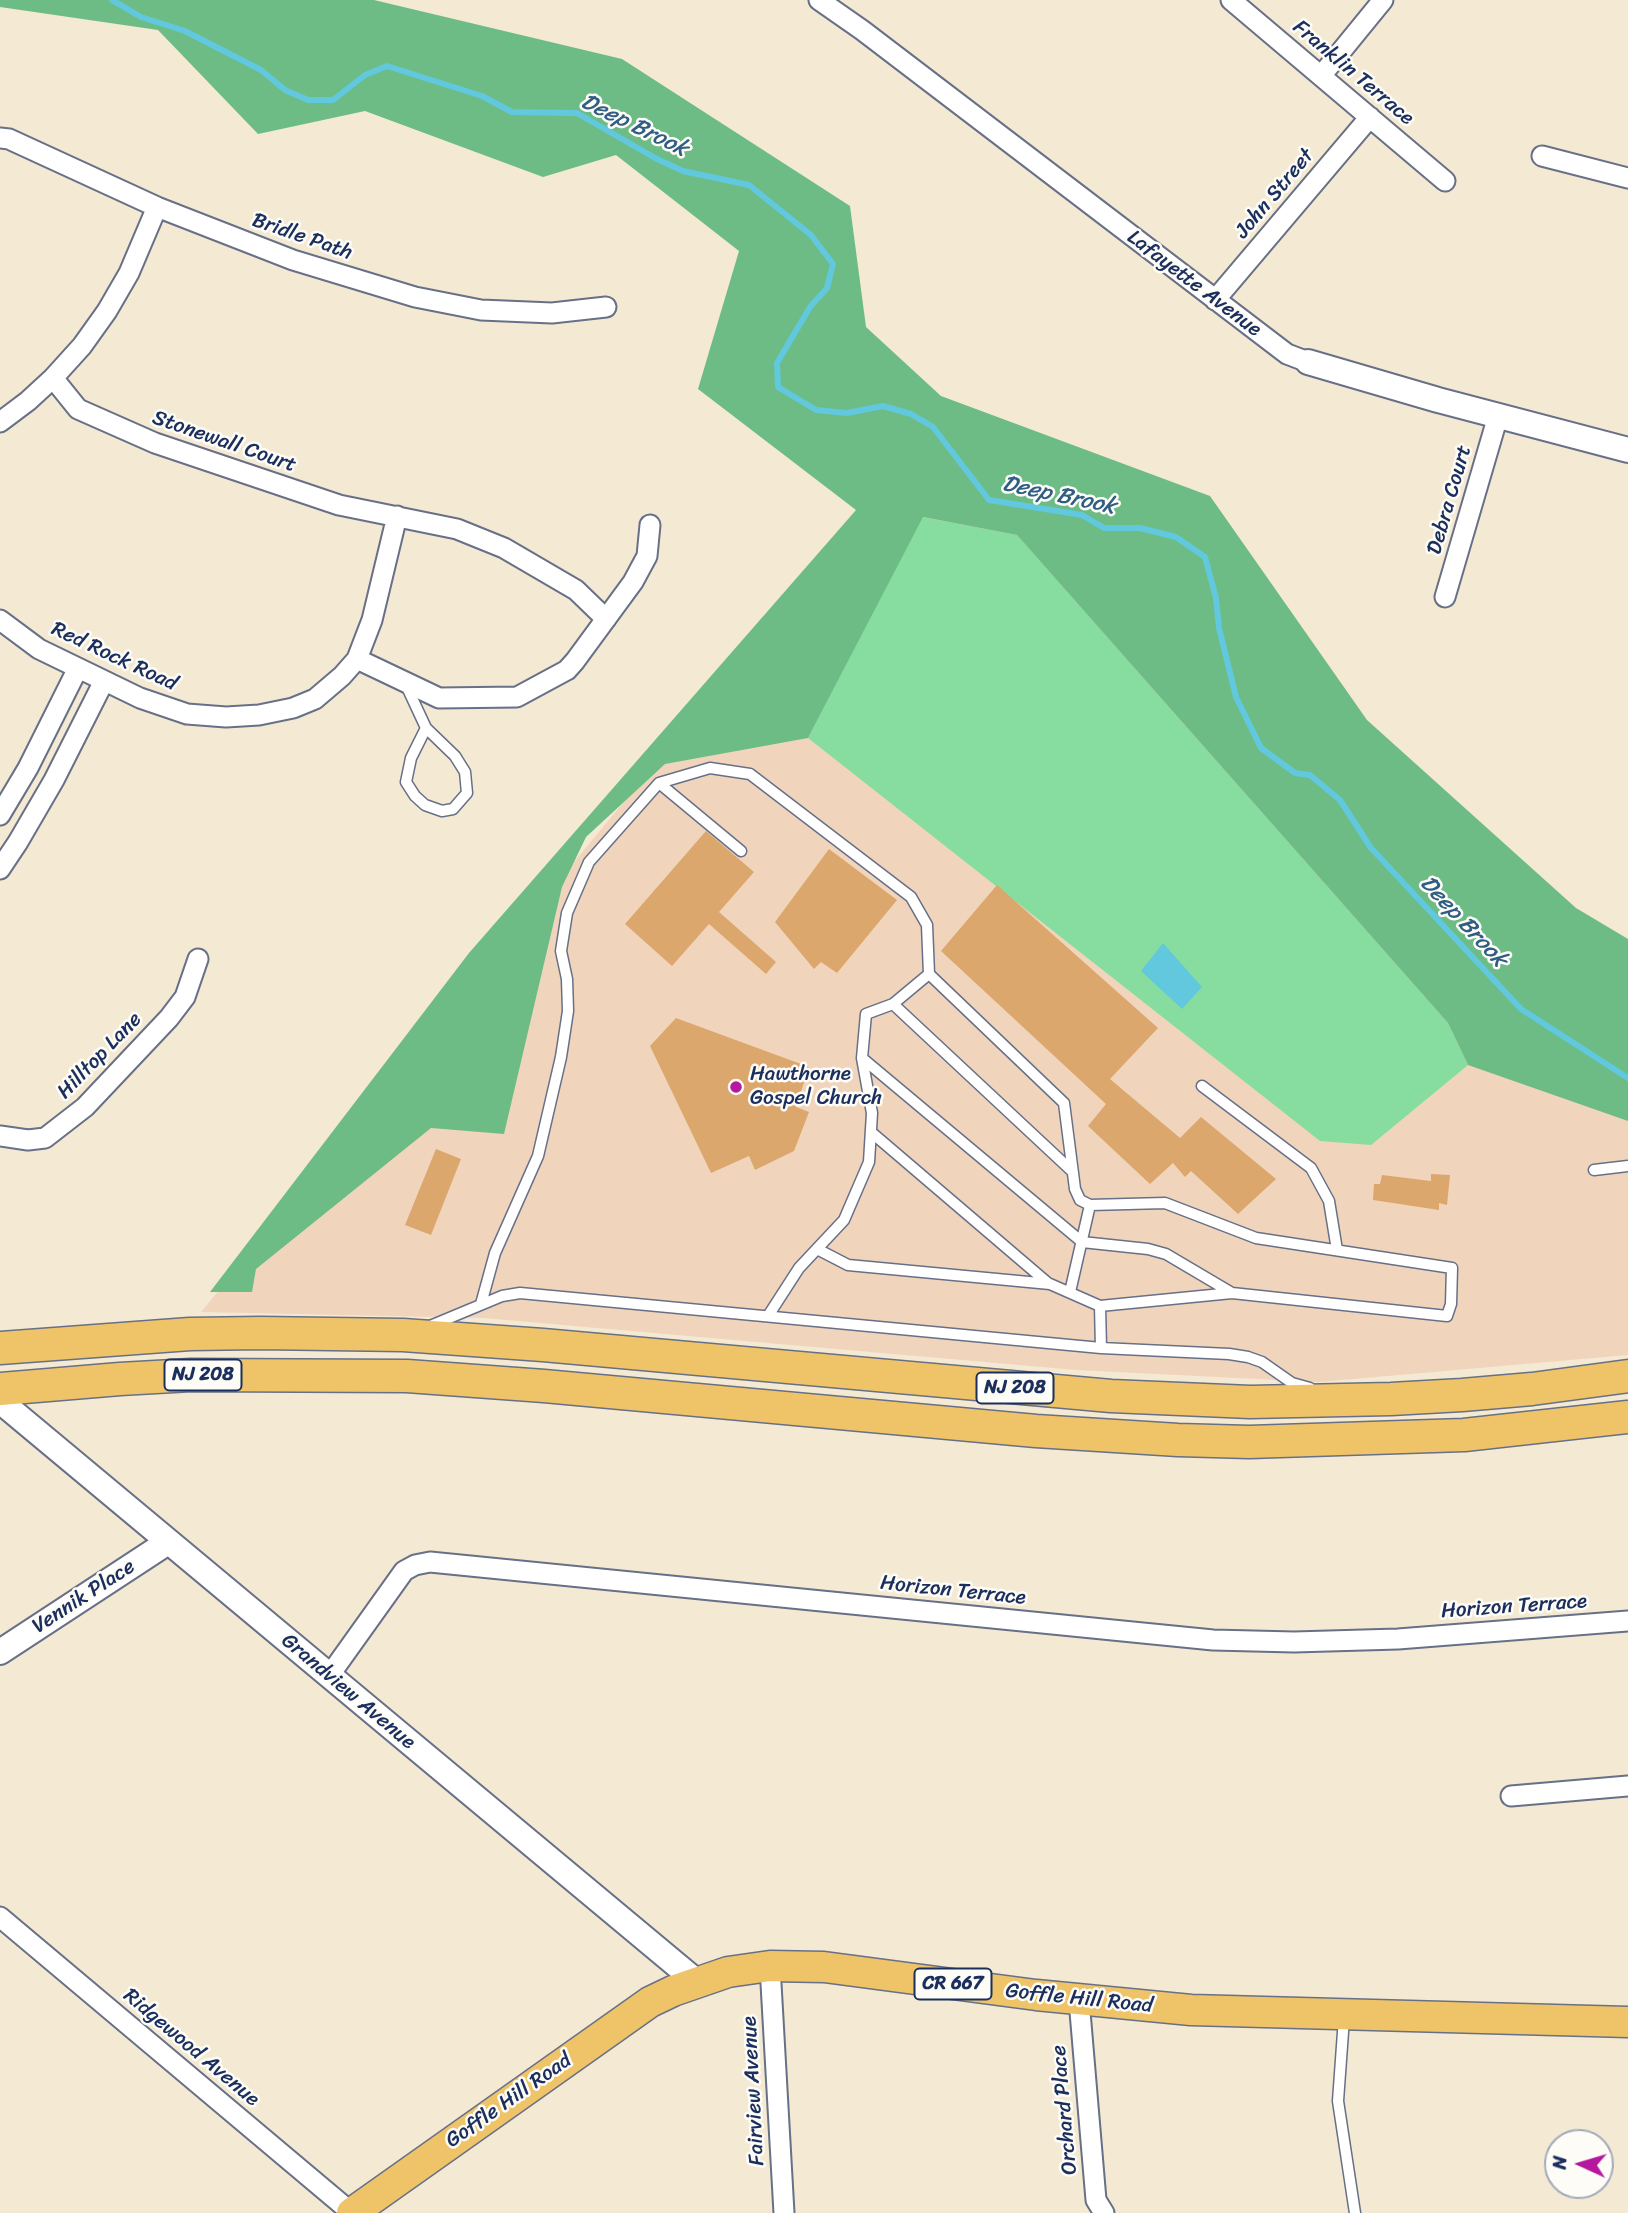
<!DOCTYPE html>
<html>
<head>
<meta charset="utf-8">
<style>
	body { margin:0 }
	#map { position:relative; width:1628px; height:2213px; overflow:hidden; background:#f4e9d3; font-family:Sriracha,sans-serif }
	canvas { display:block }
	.north { position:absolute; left:1544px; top:2129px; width:70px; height:70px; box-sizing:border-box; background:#fdfcf7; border:2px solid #a3aaba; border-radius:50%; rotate:274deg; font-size:19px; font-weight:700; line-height:28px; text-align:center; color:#1b2f5e }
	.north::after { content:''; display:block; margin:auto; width:24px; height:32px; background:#b5179e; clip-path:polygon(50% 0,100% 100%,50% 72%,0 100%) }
</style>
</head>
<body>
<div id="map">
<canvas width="1628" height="2213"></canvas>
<div class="north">N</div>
</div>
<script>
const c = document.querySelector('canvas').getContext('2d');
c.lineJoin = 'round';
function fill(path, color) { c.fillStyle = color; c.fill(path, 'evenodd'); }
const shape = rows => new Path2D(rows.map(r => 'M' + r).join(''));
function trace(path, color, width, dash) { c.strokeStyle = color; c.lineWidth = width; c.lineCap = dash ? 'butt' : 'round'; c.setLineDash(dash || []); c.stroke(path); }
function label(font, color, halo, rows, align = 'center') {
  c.font = font + ' Sriracha,sans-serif'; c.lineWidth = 5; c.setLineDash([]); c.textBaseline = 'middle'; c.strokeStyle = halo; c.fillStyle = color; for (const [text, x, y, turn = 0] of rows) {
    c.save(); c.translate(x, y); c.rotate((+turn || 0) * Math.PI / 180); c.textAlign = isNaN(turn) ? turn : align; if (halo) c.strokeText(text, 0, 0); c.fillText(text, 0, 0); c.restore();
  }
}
fill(shape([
	[955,477,1628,1063,1628,1355,1319,1382,1076,1370,483,1318,201,1312,860,517]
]), '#f0d5bc');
fill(shape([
	[922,517,1017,535,1448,1023,1468,1065,1371,1145,1320,1141,808,738]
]), '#87dda0');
fill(shape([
	[0,0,374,0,622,59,850,206,866,327,941,396,1210,496,1367,720,1576,908,1628,939,1628,1121,1468,1065,1448,1023,1017,535,923,517,808,738,665,764,586,837,562,887,504,1134,431,1128,256,1269,252,1292,210,1292,469,953,856,510,698,389,739,251,616,155,543,177,365,111,258,134,158,30,0,7]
]), '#6dbc86');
fill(shape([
	[1163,943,1202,987,1182,1009,1141,971]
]), '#61c8de');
trace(shape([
	[112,0,141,17,185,31,261,70,285,90,308,100,333,100,365,75,387,66,482,96,512,112,577,113,655,158,683,171,749,185,811,235,833,264,827,288,810,307,777,363,778,387,816,410,847,413,883,406,911,414,933,427,989,500,1082,515,1104,528,1140,528,1176,537,1205,557,1216,598,1219,628,1236,697,1261,748,1295,773,1310,775,1340,800,1371,848,1521,1009,1628,1078]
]), '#61c8de', 6);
fill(shape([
	[706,831,754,872,719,912,776,962,766,974,709,924,672,966,625,924],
	[829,849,897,900,837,973,821,962,814,969,775,922],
	[997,885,1158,1028,1110,1079,1180,1138,1201,1117,1276,1179,1238,1214,1191,1171,1185,1177,1173,1163,1150,1184,1088,1126,1106,1104,941,951],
	[676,1018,809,1067,796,1107,809,1112,794,1151,755,1170,749,1156,711,1173,650,1046],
	[436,1149,461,1159,431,1235,405,1225],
	[1431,1174,1450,1175,1447,1205,1439,1203,1439,1210,1373,1200,1374,1184,1380,1184,1382,1175,1431,1181]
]), '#dca76c');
const service = shape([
	[406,685,426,728,455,756,465,772,467,793,453,809,442,811,425,805,415,796,406,782,411,758,426,728],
	[659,783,741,851],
	[893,1004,1073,1172],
	[862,1058,1082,1242,1148,1249,1166,1254,1232,1293],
	[1202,1086,1311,1168,1329,1201,1337,1250],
	[871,1132,1049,1284],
	[1594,1170,1628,1166],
	[1070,1292,1090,1205],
	[481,1304,495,1253,538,1156,561,1057,568,1011,567,979,561,951,567,913,589,862,659,783,710,768,750,774,911,897,927,925,929,974],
	[1100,1306,1101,1348],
	[768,1316,799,1268,844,1220,869,1162,872,1113,862,1058,866,1014,893,1004,929,974,1064,1103,1075,1189,1080,1200,1090,1205,1165,1203,1256,1238,1452,1268,1451,1304,1447,1316,1232,1293,1100,1306,1050,1284,848,1265,817,1249],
	[430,1326,502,1296,520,1293,1101,1348,1229,1354,1248,1357,1262,1362,1292,1383,1310,1388],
	[1344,2018,1338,2101,1355,2213]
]);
const minor = shape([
	[819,0,862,30,1287,354,1308,362],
	[1231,0,1445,181],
	[1321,76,1383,0],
	[0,138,9,139,157,207,293,260,415,297,481,310,552,313,606,307],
	[1542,156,1628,178],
	[1215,300,1370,117],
	[53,378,78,409,155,443,339,505,457,529,504,548,576,590,606,619],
	[0,422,28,401,53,378,82,346,107,311,129,273,157,207],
	[1445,597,1498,416],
	[0,620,39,649,140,698,187,714,226,717,259,715,293,708,315,699,342,676,357,659,372,620,397,516],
	[357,659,439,698,517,697,567,670,575,661,633,582,647,556,650,525],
	[0,815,28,768,78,668],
	[0,869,18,842,54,780,104,681],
	[0,1136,28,1140,45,1138,85,1107,169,1018,185,997,198,959],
	[329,1676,404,1571,415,1565,430,1562,1213,1640,1294,1642,1398,1639,1628,1621],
	[1511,1796,1628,1786],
	[0,1917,352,2213],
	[770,1966,784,2213],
	[1079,2000,1096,2200,1104,2213]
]);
const tertiary = shape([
	[1308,362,1438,400,1628,450],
	[0,1401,697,1982],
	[0,1652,168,1542]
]);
const primary = shape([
	[352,2213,650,2002,673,1991,728,1972,770,1966,824,1967,1036,1995,1191,2010,1628,2022]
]);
const trunk = shape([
	[0,1348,190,1334,260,1333,403,1335,543,1345,1111,1396,1250,1402,1391,1399,1462,1395,1532,1389,1628,1376],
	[0,1389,120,1379,191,1375,407,1376,544,1386,1036,1431,1178,1440,1249,1442,1464,1435,1628,1417]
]);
trace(service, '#677087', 13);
trace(minor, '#677087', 23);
trace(tertiary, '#677087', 28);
trace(primary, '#677087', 33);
trace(trunk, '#677087', 35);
trace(service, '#fff', 10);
trace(minor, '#fff', 19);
trace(tertiary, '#fff', 24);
trace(primary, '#efc469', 30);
trace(trunk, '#efc469', 32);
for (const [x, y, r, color] of [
	[736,1087,7,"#b5179e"]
]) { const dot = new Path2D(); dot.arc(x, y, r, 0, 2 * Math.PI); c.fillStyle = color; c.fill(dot); trace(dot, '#fdfcf7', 2.5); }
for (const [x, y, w] of [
	[203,1375,77],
	[1015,1388,77],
	[953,1984,77]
]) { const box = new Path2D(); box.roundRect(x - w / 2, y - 15.5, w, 31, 5); c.fillStyle = '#fdfcf7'; c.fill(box); trace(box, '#1b2f5e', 2); }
label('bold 19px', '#1b2f5e', null, [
	["NJ 208",203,1375],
	["NJ 208",1015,1388],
	["CR 667",953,1984]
]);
label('21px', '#1b2f5e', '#fdfcf7', [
	["Franklin Terrace",1353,73,40],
	["John Street",1275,194,-50],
	["Bridle Path",302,237,19],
	["Lafayette Avenue",1194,284,37],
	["Stonewall Court",224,442,19],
	["Debra Court",1450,500,-74],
	["Red Rock Road",114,657,25],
	["Hilltop Lane",100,1056,-46],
	["Horizon Terrace",953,1591,6],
	["Vennik Place",84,1597,-33],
	["Horizon Terrace",1514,1607,-4],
	["Grandview Avenue",348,1692,40],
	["Goffle Hill Road",1079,1999,6],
	["Ridgewood Avenue",191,2048,40],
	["Fairview Avenue",754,2091,-93],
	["Goffle Hill Road",509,2101,-35],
	["Orchard Place",1065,2110,-95]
]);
label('21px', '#1b2f5e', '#fdfcf7', [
	["Hawthorne",750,1075],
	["Gospel Church",750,1099]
], 'left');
label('italic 23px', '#305d84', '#fdfcf7', [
	["Deep Brook",634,126,26],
	["Deep Brook",1059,496,12],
	["Deep Brook",1463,922,47]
]);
</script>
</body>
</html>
